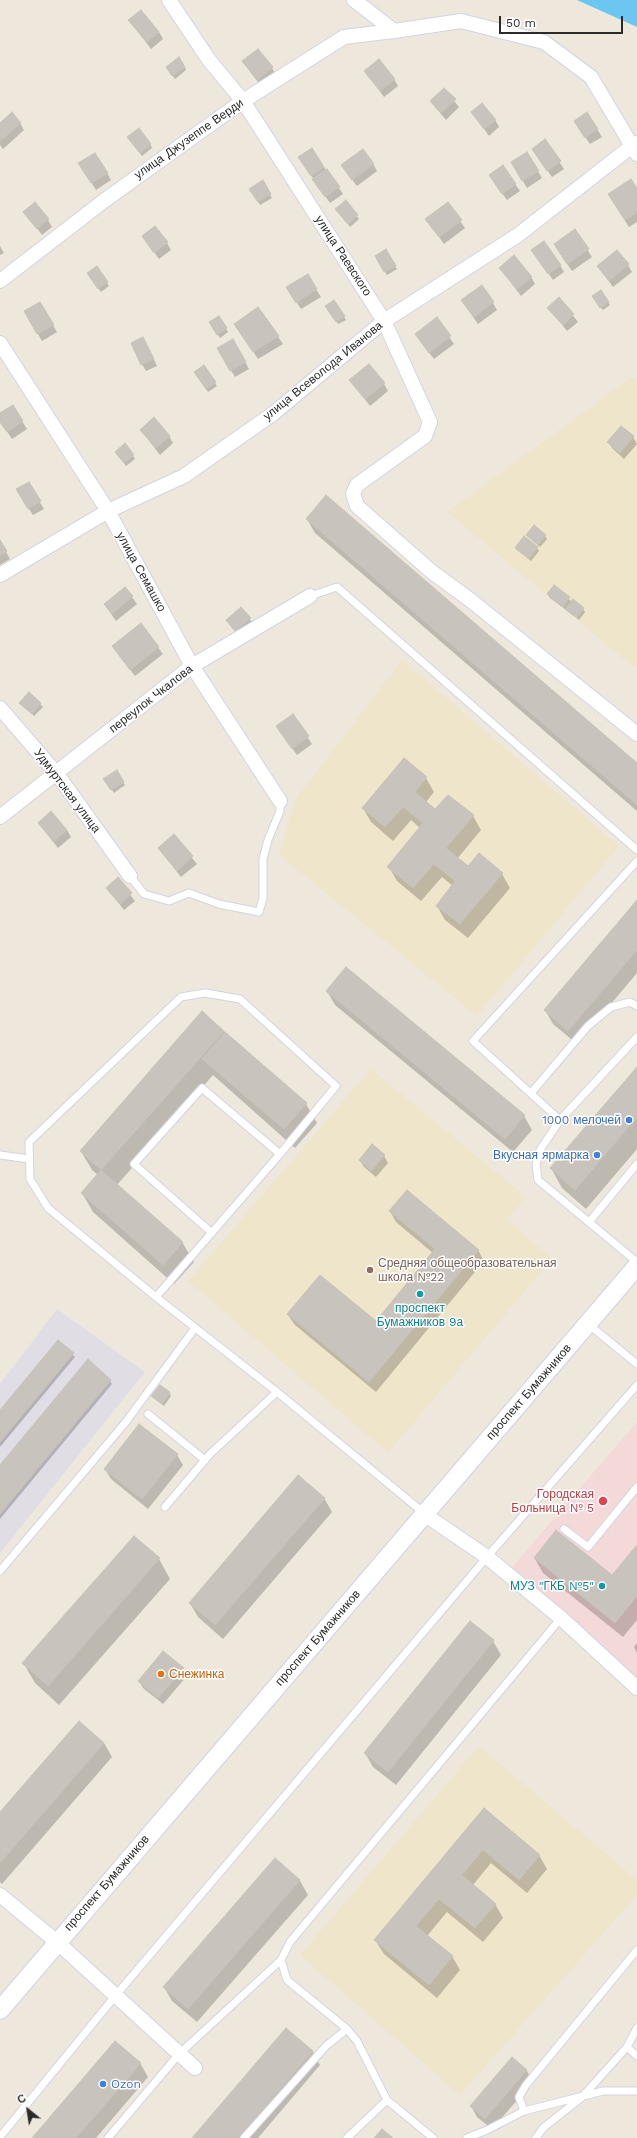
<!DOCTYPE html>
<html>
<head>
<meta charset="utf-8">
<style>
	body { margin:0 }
	#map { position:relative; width:637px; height:2138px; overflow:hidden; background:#ede7dc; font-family:"Work Sans",sans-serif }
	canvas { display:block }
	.north { position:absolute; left:8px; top:2090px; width:40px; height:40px; -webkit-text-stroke:3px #fff; paint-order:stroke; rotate:330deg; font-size:11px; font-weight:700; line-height:16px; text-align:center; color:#2a2a2a }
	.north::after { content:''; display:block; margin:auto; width:14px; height:18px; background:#2a2a2a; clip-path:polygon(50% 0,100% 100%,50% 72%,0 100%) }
	.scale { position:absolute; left:499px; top:16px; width:124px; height:18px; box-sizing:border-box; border:2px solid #2a2a2a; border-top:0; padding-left:5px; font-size:12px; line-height:14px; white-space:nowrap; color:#2a2a2a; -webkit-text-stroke:3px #fff; paint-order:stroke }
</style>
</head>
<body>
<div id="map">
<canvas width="637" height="2138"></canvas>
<div class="north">С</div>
<div class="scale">50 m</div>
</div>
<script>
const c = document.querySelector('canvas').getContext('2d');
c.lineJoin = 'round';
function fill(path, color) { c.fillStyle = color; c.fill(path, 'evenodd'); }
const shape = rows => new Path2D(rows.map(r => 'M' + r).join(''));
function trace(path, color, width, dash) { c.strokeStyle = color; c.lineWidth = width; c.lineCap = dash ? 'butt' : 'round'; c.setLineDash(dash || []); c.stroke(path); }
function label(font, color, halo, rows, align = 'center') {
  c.font = font + ' "Work Sans",sans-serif'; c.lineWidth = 3; c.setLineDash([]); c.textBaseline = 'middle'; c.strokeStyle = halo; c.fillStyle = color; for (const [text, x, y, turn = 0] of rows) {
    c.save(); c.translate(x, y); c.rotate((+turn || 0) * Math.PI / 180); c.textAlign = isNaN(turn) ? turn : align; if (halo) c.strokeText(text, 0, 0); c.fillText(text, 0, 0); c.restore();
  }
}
fill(shape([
	[57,1309,145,1372,0,1553,0,1384]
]), '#e0dde5');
fill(shape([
	[632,377,637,382,637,670,447,512],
	[402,660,619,846,477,1016,279,855,295,800],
	[371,1069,526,1197,507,1219,552,1259,388,1453,188,1281],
	[479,1746,637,1880,637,1895,460,2095,300,1955]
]), '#efe5cb');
fill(shape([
	[637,1422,637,1689,502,1579]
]), '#f4d9d9');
fill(shape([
	[577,0,637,0,637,27]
]), '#6cc6f1');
fill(shape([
	[129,20,159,32,163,39,151,49],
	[243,62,272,68,276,75,261,86],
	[185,67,186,70,175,79,169,70],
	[365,71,394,79,398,86,384,97],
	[444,89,459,107,446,120,431,102],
	[472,112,495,120,499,127,489,136],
	[587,113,602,137,590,144,579,128],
	[20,123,24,130,3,149,0,145,0,124],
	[130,141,150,144,152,148,142,156],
	[545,141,564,169,552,177,533,150],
	[312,150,343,194,330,203,304,165],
	[527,153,542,178,527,188,512,162],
	[373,164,377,171,357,186,346,172],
	[84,171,107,173,111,180,96,190],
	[262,182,272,198,260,205,251,189],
	[494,182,515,184,520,191,507,200],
	[637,190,637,222,629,227,613,202],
	[346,201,359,219,350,227,338,212],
	[448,204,465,228,444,244,431,226],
	[25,212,48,220,52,227,42,235],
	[575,231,592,257,572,271,559,252],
	[143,237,167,243,171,250,159,259],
	[0,246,4,253,0,255],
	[386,251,397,269,387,275,376,256],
	[537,257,560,265,564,272,553,280],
	[628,265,632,272,613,287,598,266],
	[97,268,109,286,101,292,90,277],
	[500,268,531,277,535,284,521,296],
	[307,275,321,297,301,309,292,295],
	[559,298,578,322,567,331,549,308],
	[595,300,608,302,610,305,603,310],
	[334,301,346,320,338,324,327,306],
	[462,301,493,303,497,310,478,324],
	[40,303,57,332,42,341,25,311],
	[258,308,283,344,258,359,240,331],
	[219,317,228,332,220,338,210,323],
	[437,319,454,344,434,359,420,341],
	[233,340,249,369,235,377,218,348],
	[147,345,157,366,146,371,142,364],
	[197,375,215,383,217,386,208,392],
	[350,380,384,384,388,391,370,406],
	[12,406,27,429,12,439,0,421,0,414],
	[141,430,169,436,173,443,160,455],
	[633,437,637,444,624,459,613,449,608,442],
	[125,445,135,459,126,466,118,455],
	[28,483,44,509,33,515,17,490],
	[307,519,637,764,637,811,315,533],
	[527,535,545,536,547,539,540,547],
	[0,541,10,559,0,565],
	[516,548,537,548,539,551,531,561],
	[554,586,572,602,583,609,585,612,579,620,566,608,565,609,550,598,548,594],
	[125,588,137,604,116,621,105,605],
	[241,609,252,622,238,634,229,624],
	[141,625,163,654,135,676,113,647],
	[29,693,43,707,34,716,21,703],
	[293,715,312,744,297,755,277,727],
	[404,759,426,778,434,792,426,802,435,810,473,816,481,830,457,859,468,868,502,874,510,888,468,938,445,920,437,906,453,886,442,877,421,901,397,881,389,867,420,828,411,820,393,841,371,822,363,808],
	[116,772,125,785,114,793,105,779],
	[39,824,67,830,71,837,58,848],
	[174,836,197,864,181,877,159,849],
	[118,879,135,901,124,910,107,888],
	[637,902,637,973,577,1044,553,1024,545,1010],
	[327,991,524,1116,532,1130,513,1152,335,1005],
	[223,1031,306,1104,317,1123,295,1148,213,1075,117,1185,182,1242,194,1262,174,1284,93,1212,82,1193,98,1175,92,1170,81,1151],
	[637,1068,637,1149,586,1209,562,1188,551,1168],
	[384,1156,388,1163,376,1177,364,1167,360,1160],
	[390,1211,478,1250,484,1261,376,1392,295,1325,288,1315,376,1322,433,1253,396,1222],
	[58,1341,75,1357,0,1447,0,1412],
	[110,1381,112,1384,0,1519,0,1465],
	[169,1393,171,1396,164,1406,152,1396],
	[177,1455,183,1465,148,1509,111,1479,105,1469],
	[324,1498,332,1512,223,1639,198,1617,190,1603],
	[637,1546,637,1620,623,1637,543,1573,535,1559,613,1577],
	[159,1559,170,1579,59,1705,35,1683,24,1664],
	[493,1641,501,1655,396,1785,373,1767,365,1753],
	[637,1643,637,1653,634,1647],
	[183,1669,187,1676,163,1704,143,1688,139,1681],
	[104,1743,112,1757,2,1884,0,1882,0,1813],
	[484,1809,539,1855,547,1869,527,1893,491,1863,472,1886,495,1904,503,1918,483,1942,447,1912,427,1936,452,1956,460,1970,437,1998,384,1954,375,1940],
	[275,1859,300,1881,308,1895,197,2022,172,2001,164,1987],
	[312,2051,320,2065,258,2138,193,2138],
	[512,2059,527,2071,533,2082,492,2129,477,2117,471,2106],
	[140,2063,148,2077,96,2138,33,2138]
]), '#0003');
const building = shape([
	[141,10,159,32,147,42,128,20,141,10],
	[258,49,273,67,257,80,242,61,258,49],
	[179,57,185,67,172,76,166,67,179,57],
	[379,59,395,79,380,91,364,71,379,59],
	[444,88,456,99,441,113,430,101,444,88],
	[482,103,496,120,484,129,471,112,482,103],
	[12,112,21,123,0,141,0,123,12,112],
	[587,112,598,129,585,138,574,121,587,112],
	[139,128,151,144,140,153,127,137,139,128],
	[545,139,561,161,547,171,532,149,545,139],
	[312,148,324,167,311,176,298,157,312,148],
	[363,149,374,164,352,180,341,165,363,149],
	[527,152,539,171,522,181,511,162,527,152],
	[95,153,108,173,91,183,78,163,95,153],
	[503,165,516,184,502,194,489,175,503,165],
	[327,169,340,187,325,197,312,179,327,169],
	[631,179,637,188,637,212,625,220,608,194,631,179],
	[263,180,271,194,258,202,249,189,263,180],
	[346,200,358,215,348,224,335,209,346,200],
	[35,202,49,219,37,229,23,212,35,202],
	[448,202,462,220,439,237,425,219,448,202],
	[155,226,168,242,154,253,142,236,155,226],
	[575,229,589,249,567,264,554,244,575,229],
	[544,241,561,265,548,274,531,250,544,241],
	[386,249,396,266,384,272,375,256,386,249],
	[617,250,629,264,609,281,597,266,617,250],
	[514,255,532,277,517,289,499,268,514,255],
	[97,266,108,282,98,289,87,273,97,266],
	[308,274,317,289,296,303,286,287,308,274],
	[482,285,494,302,474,317,461,300,482,285],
	[601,290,609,302,600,308,592,296,601,290],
	[559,297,574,314,563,325,547,308,559,297],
	[334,300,345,316,336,322,325,306,334,300],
	[40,302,54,325,37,334,24,311,40,302],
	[258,307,279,336,253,352,234,324,258,307],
	[219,316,227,328,217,335,209,322,219,316],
	[437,317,451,336,429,353,415,334,437,317],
	[143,337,154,359,141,365,131,343,143,337],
	[233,339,246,362,230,371,217,348,233,339],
	[369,364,385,383,365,399,349,380,369,364],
	[204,365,216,382,206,389,194,372,204,365],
	[13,405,23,421,7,432,0,422,0,413,13,405],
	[154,417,170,436,156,448,140,430,154,417],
	[621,426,634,436,620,453,607,442,621,426],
	[125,443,134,455,124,463,115,452,125,443],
	[29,482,41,501,28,509,16,489,29,482],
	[326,495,637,763,637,805,306,519,326,495],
	[534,525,546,535,538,545,526,535,534,525],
	[524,536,538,547,529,559,515,548,524,536],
	[0,540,7,551,0,556,0,540],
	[554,585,570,597,563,607,547,594,554,585],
	[125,587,133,596,112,614,104,604,125,587],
	[573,599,584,608,577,618,565,609,573,599],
	[241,607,251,618,235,631,226,620,241,607],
	[141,623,159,647,130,670,112,646,141,623],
	[29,692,41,703,32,714,19,703,29,692],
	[293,714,309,736,292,749,276,726,293,714],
	[404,758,427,777,415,792,435,809,448,795,474,815,446,848,468,866,479,853,503,873,460,924,436,906,455,881,434,864,413,888,387,867,423,823,403,807,385,827,362,808,404,758],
	[117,770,124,782,111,790,103,779,117,770],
	[51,811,67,830,54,841,38,823,51,811],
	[174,834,193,856,177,871,158,848,174,834],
	[118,877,132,893,120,904,106,888,118,877],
	[637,900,637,950,568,1031,544,1010,637,900],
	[346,967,525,1115,505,1139,326,991,346,967],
	[202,1011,224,1031,101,1170,80,1151,202,1011],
	[225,1032,307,1103,284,1129,202,1059,225,1032],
	[637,1067,637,1117,575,1190,550,1168,637,1067],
	[372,1144,385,1155,371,1171,359,1160,372,1144],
	[101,1170,183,1242,163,1265,81,1193,101,1170],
	[407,1190,479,1250,369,1382,287,1314,320,1275,376,1321,435,1249,389,1211,407,1190],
	[58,1340,74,1353,0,1442,0,1410,58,1340],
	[88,1359,111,1380,0,1514,0,1465,88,1359],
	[160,1385,170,1392,162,1404,151,1396,160,1385],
	[139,1424,178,1454,142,1499,104,1469,139,1424],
	[298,1475,325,1498,215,1625,189,1603,298,1475],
	[556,1530,612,1575,637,1545,637,1596,615,1623,534,1558,556,1530],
	[134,1536,160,1558,48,1686,22,1663,134,1536],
	[470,1621,494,1640,388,1772,364,1753,470,1621],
	[163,1651,184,1668,158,1698,138,1681,163,1651],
	[79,1721,104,1743,0,1863,0,1812,79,1721],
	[484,1808,540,1855,519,1880,483,1850,462,1875,496,1904,475,1928,439,1899,416,1926,453,1956,429,1985,374,1940,484,1808],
	[275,1858,300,1880,188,2009,163,1987,275,1858],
	[286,2028,313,2051,238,2138,192,2138,286,2028],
	[115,2041,141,2063,76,2138,32,2138,115,2041],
	[512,2057,527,2070,485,2119,470,2106,512,2057],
	[382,2129,393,2138,374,2138,382,2129]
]);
fill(building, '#c8c3bc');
trace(building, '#c8c3b6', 1);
const service = shape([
	[310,596,337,587,637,850],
	[637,861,473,1041,560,1120,540,1150,536,1164,538,1180,637,1262],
	[130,876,144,894,169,901,189,893,219,904,259,912,263,898,263,859,268,840,280,811,280,801],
	[531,1093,588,1026,611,1007,630,1002,637,1006],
	[560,1120,637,1037],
	[0,1155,29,1159],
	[589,1222,637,1164],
	[212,1233,134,1164,202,1088,280,1154],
	[156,1297,48,1208,30,1179,29,1142,181,997,205,993,240,999,336,1086,280,1154,156,1297,277,1392,424,1513],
	[588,1324,637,1364],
	[148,1414,205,1460],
	[165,1507,210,1454,277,1392],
	[564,1529,588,1547,637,1487],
	[0,1571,125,1423,195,1328],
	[627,2047,637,2056],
	[524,2111,519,2097,526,2085,637,1950],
	[0,2137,116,1995,487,1557,637,1385],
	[108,2138,179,2054,281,1960],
	[244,2138,326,2046,347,2029],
	[347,2138,387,2100],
	[433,2138,387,2100,357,2041,347,2029,287,1980,281,1960,290,1942,561,1618],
	[467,2138,487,2130,524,2111,603,2091,637,2091],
	[536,2138,543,2128,582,2097,627,2047,637,2028]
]);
const minor = shape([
	[169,0,209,60,243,101,384,321,430,422,425,436,357,485,353,494,357,506,432,572,469,599,637,734],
	[354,0,394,31,461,21,544,42,591,77,632,146,637,143],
	[0,281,105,200,243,101,344,37,394,31],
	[0,343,108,511,192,666,280,801],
	[0,575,108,511,184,476,274,413,384,321,518,235,632,146,637,154],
	[0,708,57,774,130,876],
	[0,817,192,666,310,596],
	[424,1514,487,1557,561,1618,637,1688],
	[0,1895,57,1942,195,2068]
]);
const tertiary = shape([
	[0,2010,637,1266]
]);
trace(service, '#d1d4e4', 9);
trace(minor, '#d1d4e4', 16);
trace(tertiary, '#d1d4e4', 20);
trace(service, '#fff', 7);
trace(minor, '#fff', 14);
trace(tertiary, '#fff', 18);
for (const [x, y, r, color] of [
	[629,1120,4,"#3f7fe0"],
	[597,1155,4,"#3f7fe0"],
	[370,1270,4,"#8d6e63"],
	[420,1294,4,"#0f9aa8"],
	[603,1501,5,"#e0444e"],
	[602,1586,4,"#0f9aa8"],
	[161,1674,4,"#e8710a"],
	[103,2084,4,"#3f7fe0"]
]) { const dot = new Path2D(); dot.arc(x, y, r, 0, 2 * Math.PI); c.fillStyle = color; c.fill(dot); trace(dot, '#fff', 1.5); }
label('12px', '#2a2a2a', '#fff', [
	["улица Джузеппе Верди",189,139,-35],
	["улица Раевского",343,256,57],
	["улица Всеволода Иванова",323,371,-39],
	["улица Семашко",141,572,61],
	["переулок Чкалова",151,699,-38],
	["Удмуртская улица",67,791,53],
	["проспект Бумажников",529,1392,-49],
	["проспект Бумажников",318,1638,-49],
	["проспект Бумажников",107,1883,-49]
]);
label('12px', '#366cbe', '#fff', [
	["1000 мелочей",621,1120],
	["Вкусная ярмарка",589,1155],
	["Ozon",111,2084,"left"]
], 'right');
label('12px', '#785e54', '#fff', [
	["Средняя общеобразовательная",378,1263],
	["школа №22",378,1277]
], 'left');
label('12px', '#0d838f', '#fff', [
	["проспект",420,1308],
	["Бумажников 9а",420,1322],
	["МУЗ \"ГКБ №5\"",594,1586,"right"]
]);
label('12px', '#be3a42', '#fff', [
	["Городская",594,1494],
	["Больница № 5",594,1508]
], 'right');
label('12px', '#c56008', '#fff', [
	["Снежинка",169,1674]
], 'left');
</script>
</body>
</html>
